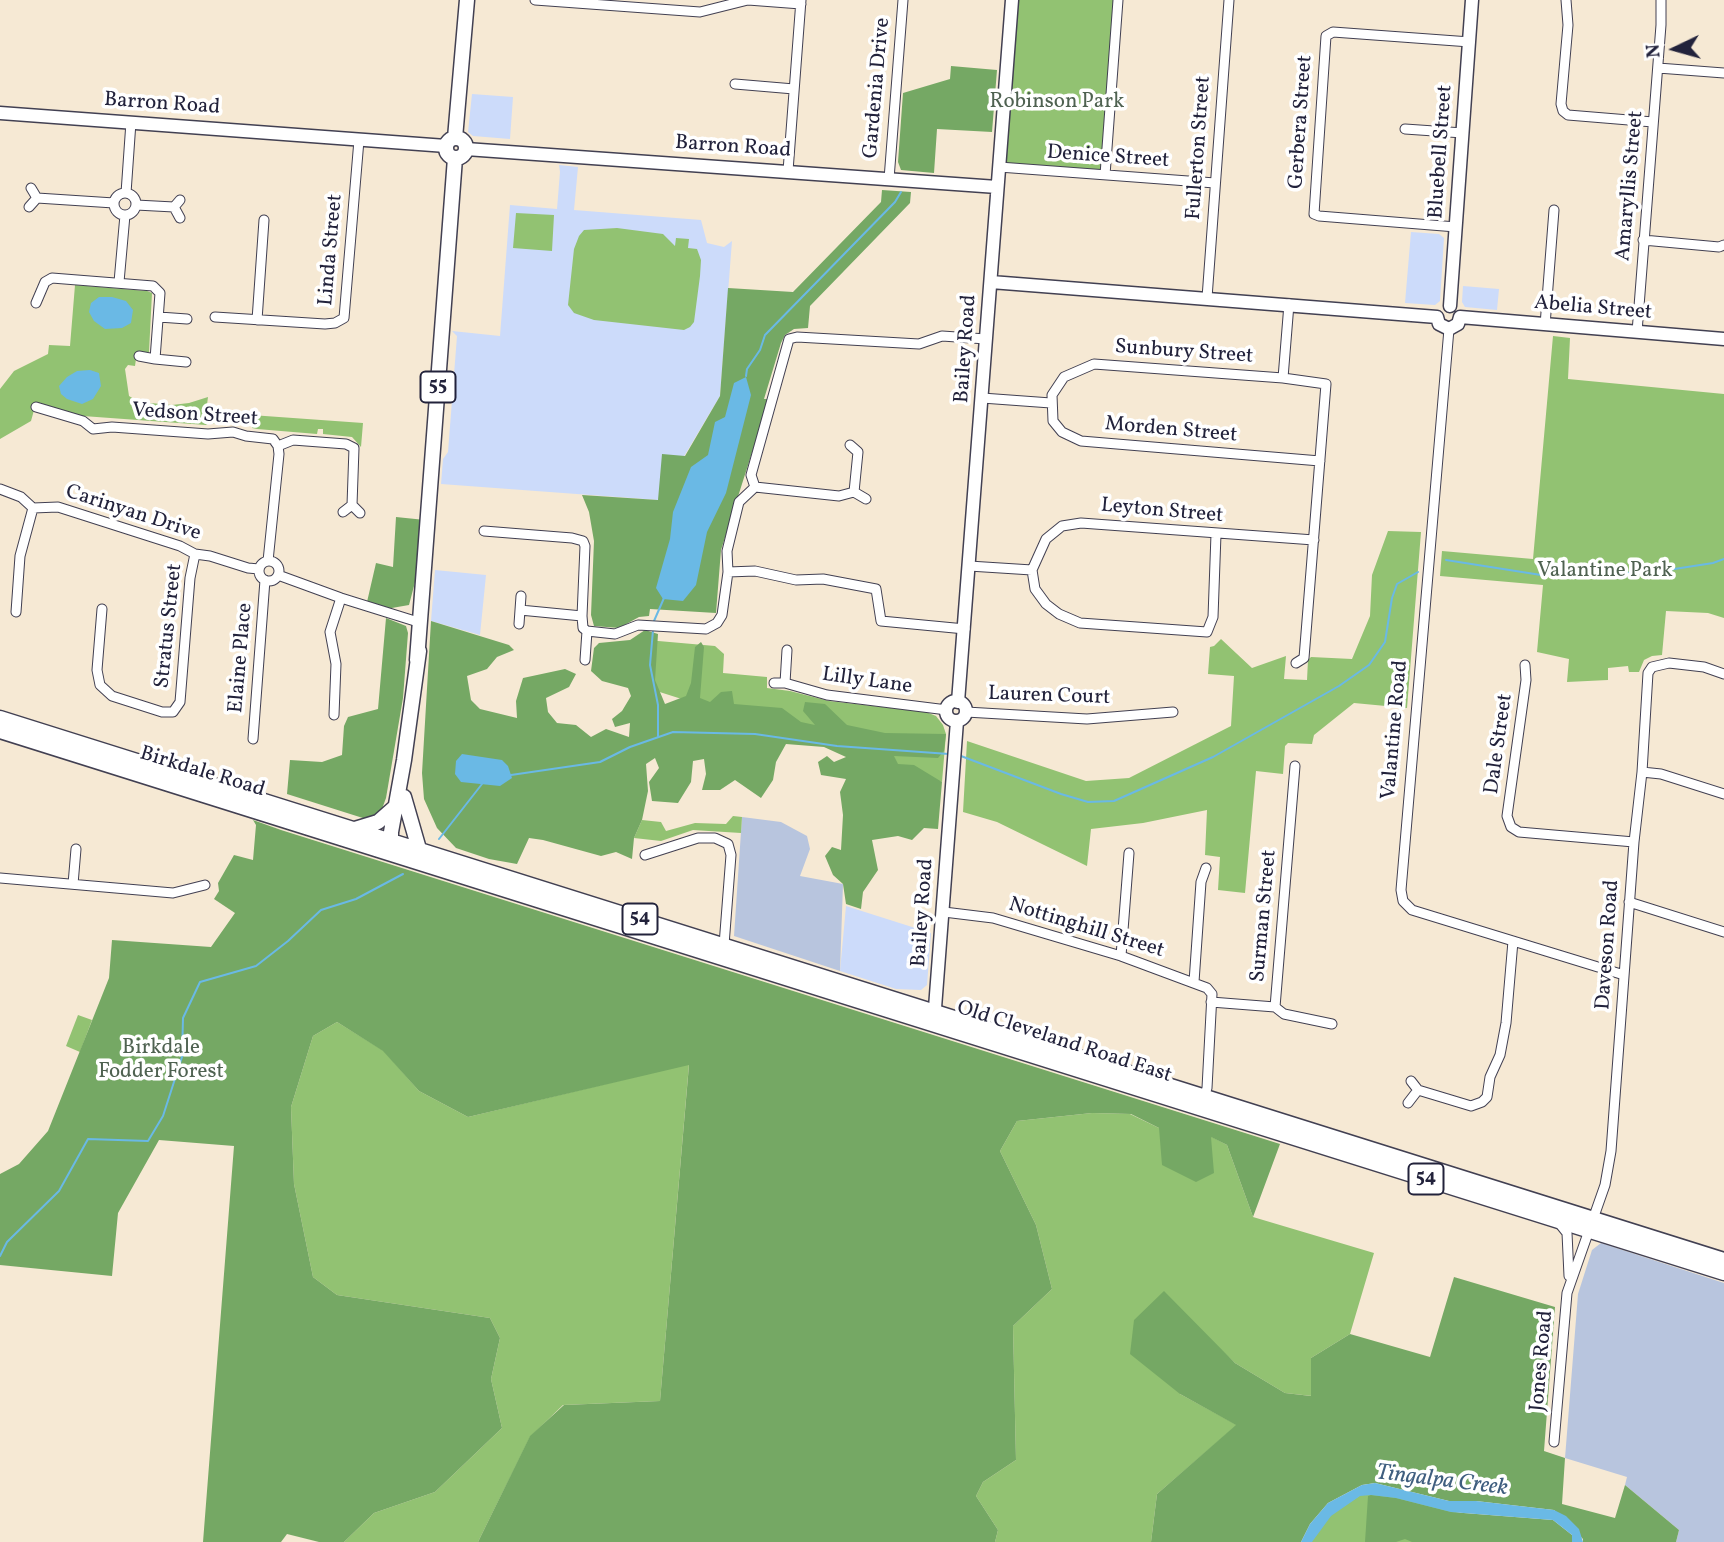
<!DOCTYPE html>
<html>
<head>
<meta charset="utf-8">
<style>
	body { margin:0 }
	#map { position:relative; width:1724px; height:1542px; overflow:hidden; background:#f6e9d4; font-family:Vollkorn,serif }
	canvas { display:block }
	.north { position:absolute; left:1640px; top:14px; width:70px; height:70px; -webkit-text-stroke:5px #fff; paint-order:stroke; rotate:265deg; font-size:19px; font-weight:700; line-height:28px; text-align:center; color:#22223b }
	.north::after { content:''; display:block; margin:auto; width:24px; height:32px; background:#22223b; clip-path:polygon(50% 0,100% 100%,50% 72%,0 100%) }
</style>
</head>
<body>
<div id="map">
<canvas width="1724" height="1542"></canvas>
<div class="north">N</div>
</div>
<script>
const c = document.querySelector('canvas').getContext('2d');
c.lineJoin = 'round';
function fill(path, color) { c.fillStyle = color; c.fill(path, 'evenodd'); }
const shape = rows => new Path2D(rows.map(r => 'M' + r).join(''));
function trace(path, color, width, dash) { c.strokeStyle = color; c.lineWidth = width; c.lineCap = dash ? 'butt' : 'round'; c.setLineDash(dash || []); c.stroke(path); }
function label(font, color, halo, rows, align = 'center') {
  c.font = font + ' Vollkorn,serif'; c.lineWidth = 7; c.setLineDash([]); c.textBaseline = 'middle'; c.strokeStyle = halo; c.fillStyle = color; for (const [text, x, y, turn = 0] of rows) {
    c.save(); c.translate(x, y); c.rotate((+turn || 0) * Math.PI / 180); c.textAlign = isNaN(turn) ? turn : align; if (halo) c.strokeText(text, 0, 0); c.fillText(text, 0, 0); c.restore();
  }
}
fill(shape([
	[472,94,513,97,510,139,473,136,468,132],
	[559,165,578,167,574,210,701,220,707,243,724,247,732,241,720,396,658,500,441,484,443,459,448,452,457,336,452,331,500,336,510,205,557,209,560,172],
	[1411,232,1439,234,1444,238,1440,301,1435,305,1405,303],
	[1463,286,1499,289,1497,310,1465,307,1462,302],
	[435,570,486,575,480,635,431,621],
	[846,906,931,933,927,985,921,990,896,989,840,971]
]), '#ccdbfa');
fill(shape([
	[742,817,781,822,807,836,810,849,800,876,843,884,840,971,734,936],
	[1601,1243,1724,1283,1724,1542,1676,1542,1679,1530,1625,1485,1627,1477,1565,1458,1578,1294,1592,1250]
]), '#b8c5de');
fill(shape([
	[1012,0,1118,0,1105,175,999,167],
	[516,213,554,215,552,251,513,248],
	[617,228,663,234,675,246,676,238,689,239,688,248,697,249,701,260,700,276,694,322,690,327,684,330,594,320,574,313,568,305,574,249,579,236,584,230],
	[75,285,147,291,152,293,149,352,137,352,135,366,128,365,125,369,129,396,139,402,172,405,189,403,208,397,206,412,235,414,233,422,227,425,209,423,206,425,83,416,36,403,31,421,0,439,0,389,14,371,48,354,49,345,70,346],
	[1553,336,1570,338,1568,379,1724,394,1724,618,1708,613,1666,611,1662,655,1652,656,1644,660,1639,672,1629,672,1628,666,1608,668,1608,680,1567,682,1569,659,1537,652,1543,585,1440,576,1442,551,1533,559],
	[251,415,363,423,361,447,352,437,323,434,323,429,318,429,317,434,257,429,252,428],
	[1388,531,1421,532,1407,708,1354,703,1314,735,1312,744,1288,743,1285,746,1283,774,1256,771,1245,893,1218,890,1220,857,1205,855,1207,810,1143,823,1091,829,1087,866,997,822,963,812,967,741,1086,781,1129,778,1231,726,1234,676,1208,674,1210,647,1214,646,1221,639,1252,668,1286,656,1284,679,1307,680,1308,660,1311,657,1352,659,1370,616,1372,575],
	[647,640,715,646,724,654,723,673,767,677,767,688,790,691,829,701,926,712,936,716,943,725,946,734,942,782,644,687],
	[733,816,742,817,741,833,693,830,661,841,634,838,642,820,661,822,666,831,695,823,726,824],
	[78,1015,92,1020,80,1052,66,1046],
	[337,1022,384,1051,419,1091,468,1117,689,1064,660,1401,563,1405,530,1437,478,1542,344,1542,374,1513,435,1492,502,1428,491,1379,500,1338,490,1318,337,1295,313,1277,294,1184,291,1107,313,1036],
	[1092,1113,1130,1114,1159,1128,1210,1136,1227,1145,1253,1217,1374,1253,1350,1334,1311,1358,1312,1396,1285,1393,1235,1363,1205,1335,1180,1394,1237,1425,1157,1494,1151,1542,995,1542,998,1530,976,1496,983,1482,1016,1460,1013,1326,1052,1289,1036,1225,1000,1151,1017,1121],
	[1368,1490,1576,1542,1308,1542,1318,1523]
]), '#92c272');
fill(shape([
	[951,66,997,70,992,132,937,129,934,173,901,170,898,162,903,93,950,79],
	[882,190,911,192,910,203,810,306,808,328,794,329,785,335,781,343,764,399,769,399,721,550,716,613,650,609,649,616,639,617,619,628,594,626,591,615,594,541,589,512,582,495,658,500,662,454,685,456,720,396,728,288,793,292,881,202],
	[396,517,425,520,424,548,409,605,386,609,367,602,376,563,393,567],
	[386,618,406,626,408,633,403,698,386,798,382,809,374,816,366,819,287,794,290,760,322,762,342,755,344,726,348,717,378,709],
	[431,621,509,645,514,650,497,657,487,669,467,676,471,700,480,709,517,718,516,701,523,678,565,669,576,674,569,687,546,698,548,712,557,723,576,725,591,737,606,729,629,737,630,723,615,727,612,719,622,711,631,696,628,688,602,681,591,671,594,648,599,643,630,640,645,630,658,634,655,680,665,704,686,696,691,683,695,647,701,642,704,647,700,698,710,702,721,692,732,691,734,704,782,708,801,722,815,725,803,711,805,702,825,704,847,725,885,733,946,734,944,751,938,758,894,756,898,764,914,765,942,782,938,829,924,828,912,840,898,836,872,840,878,870,863,892,861,909,846,904,843,884,833,875,825,856,832,847,841,850,843,815,840,792,846,779,821,775,818,762,827,756,834,762,846,757,824,747,786,744,776,762,773,780,761,798,735,780,720,790,702,790,706,774,704,759,693,761,691,782,678,803,652,801,649,782,659,768,655,758,646,764,648,791,642,820,634,838,632,859,616,852,601,856,543,840,529,838,517,864,489,859,456,848,437,828,424,799,422,773],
	[253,820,281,830,1280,1144,1253,1217,1227,1145,1211,1137,1214,1173,1196,1182,1162,1165,1159,1128,1131,1114,1092,1113,1017,1121,1000,1151,1036,1225,1052,1289,1013,1326,1016,1460,983,1482,976,1496,998,1530,995,1542,478,1542,530,1436,564,1405,660,1401,689,1065,468,1117,419,1091,383,1051,337,1022,313,1036,291,1107,294,1184,313,1277,337,1295,490,1318,500,1338,491,1379,502,1428,435,1492,374,1513,344,1542,319,1542,287,1534,281,1542,203,1542,234,1146,159,1140,118,1213,112,1276,0,1265,0,1174,19,1164,48,1131,109,978,112,940,211,947,235,913,214,899,219,891,218,883,234,855,253,860,256,825],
	[1454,1277,1555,1307,1544,1451,1565,1458,1562,1504,1615,1518,1625,1485,1679,1530,1676,1542,1583,1542,1583,1539,1554,1510,1476,1501,1449,1501,1375,1483,1362,1485,1328,1503,1310,1524,1301,1542,1151,1542,1157,1494,1236,1425,1180,1394,1130,1354,1134,1320,1164,1291,1235,1363,1285,1393,1311,1396,1311,1358,1350,1334,1430,1357],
	[1371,1495,1396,1498,1451,1512,1553,1520,1572,1535,1572,1542,1412,1542,1405,1539,1396,1542,1365,1542,1368,1496]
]), '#75a864');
fill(shape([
	[99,297,112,297,126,301,133,310,131,323,122,328,105,329,94,321,89,312,91,303],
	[90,370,99,373,101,386,93,399,82,404,67,399,61,394,59,386,67,377,77,371],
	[746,377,751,395,726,493,707,532,696,585,683,601,663,599,656,588,670,539,673,512,691,467,708,455,715,422,725,417,734,383],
	[462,754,502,760,508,766,512,778,500,786,461,782,455,774,456,761],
	[1375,1483,1449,1501,1476,1501,1554,1510,1566,1516,1579,1529,1583,1542,1572,1542,1572,1535,1553,1520,1451,1512,1396,1498,1371,1495,1360,1496,1331,1516,1312,1542,1301,1542,1310,1524,1328,1503,1362,1485]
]), '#6ab9e5');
trace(shape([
	[746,376,747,369,760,350,765,335,895,202,901,192],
	[1446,560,1541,575,1568,577,1668,570,1713,563,1724,559],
	[654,621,664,598],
	[653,630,650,665,658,705,658,736],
	[961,756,1061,794,1088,802,1114,801,1213,757,1339,686,1369,665,1385,642,1392,598,1397,584,1418,572],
	[511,775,600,762,630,747,673,732,755,734,837,746,949,754],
	[439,839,482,784],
	[0,1256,7,1242,59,1191,88,1139,148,1141,163,1116,182,1057,183,1018,200,982,256,966,288,941,321,910,356,899,403,874]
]), '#6ab9e5', 2);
const street = shape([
	[535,0,700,12,748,0,801,4],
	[1566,0,1568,25,1561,104,1563,111,1568,115,1653,122],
	[1658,68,1724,73],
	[735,84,794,89],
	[1405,129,1463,133],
	[999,167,1215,183],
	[788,171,801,0],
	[1105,175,1118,0],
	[889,179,903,0],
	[126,193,131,122],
	'114 204a11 11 0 1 1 22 0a11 11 0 1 1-22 0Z',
	[37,198,114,203],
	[136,205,174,207],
	[29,207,37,198,31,188],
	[180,218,174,207,180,200],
	[1456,227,1319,216,1314,214,1326,36,1333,32,1470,42],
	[1643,240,1719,247,1724,245],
	[119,282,125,215],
	[1207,298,1229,0],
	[36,303,45,282,52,278,153,286,160,293,155,359,186,362],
	[159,317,187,319],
	[215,317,325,324,335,323,344,318,359,140],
	[257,320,264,220],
	[1545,325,1554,210],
	[1449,329,1401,890,1403,901,1412,910,1624,975],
	[1637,332,1661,25,1661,0],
	[139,356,155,359],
	[1283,378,1289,304],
	[982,398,1051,403],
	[36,407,83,421,93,429,112,427,208,434,233,432,246,436,273,439,278,446,279,454,268,561],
	[278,446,293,440,346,444,354,448,352,505],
	[755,487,839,496,854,492,858,452,850,445],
	[0,489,21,497,33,508,58,507,180,546,195,554,210,556,248,568,259,569],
	[854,492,866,499],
	[343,512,352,505,360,513],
	[484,531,572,538,583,541,585,546,582,616,583,628,587,631],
	'259 571a10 10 0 1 1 20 0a10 10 0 1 1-20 0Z',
	[969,566,1032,570],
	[1032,570,1046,539,1062,526,1081,523,1314,540],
	[1032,570,1035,589,1046,604,1059,614,1080,623,1207,632,1213,617,1216,534],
	[728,572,755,571,796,580,823,579,876,589,881,621,965,629],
	[278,575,341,598,418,622],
	[102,609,97,670,100,685,112,696,162,712,173,712,180,702,190,578,195,554],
	[520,610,582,616],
	[16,612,20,556,33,508],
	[519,624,521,596],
	[587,631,615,634,638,625,706,629,717,623,722,615,728,572,727,551,739,502,755,487,751,475,789,339,797,337,919,344,942,336,986,339],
	[585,660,587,631],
	[1296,663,1304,658,1326,384,1283,378,1094,364,1064,377,1052,395,1053,421,1062,432,1081,441,1320,461],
	[1525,665,1526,680,1507,816,1511,827,1519,832,1634,842],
	[774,683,785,683,827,695,947,710],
	[785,683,787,650],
	[966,712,1087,719,1173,712],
	[334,715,336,664,330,632,341,598],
	[253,739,265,580],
	[1642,772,1661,774,1724,794],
	[645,855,698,838,715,838,728,844,731,855,724,945],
	[0,878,173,893,205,885],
	[73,884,76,849],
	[1629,902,1724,932],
	[944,912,993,918,1121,956,1207,988,1212,994,1207,1088,1203,1101],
	[1121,956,1129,853],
	[1194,982,1201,882,1206,868],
	[1211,1002,1275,1007,1295,766],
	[1275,1007,1284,1014,1332,1024],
	[1418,1090,1471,1106,1482,1102,1487,1097,1490,1077,1500,1055,1506,1023,1513,941],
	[1408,1103,1418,1090,1411,1081],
	[1559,1223,1567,1233,1569,1276],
	[1554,1442,1567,1293,1605,1185,1611,1151,1634,842,1642,772,1648,673,1652,667,1669,663,1704,667,1724,674]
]);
const secondary = shape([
	[0,113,446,146],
	[466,149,997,187],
	[991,282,1437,317],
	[1450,306,1472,0],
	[1437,317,1439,324,1449,329,1458,324,1460,317],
	[1460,317,1724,339],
	'946 711a10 10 0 1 1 20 0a10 10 0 1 1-20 0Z',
	[958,702,1012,0],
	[934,1021,957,721]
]);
const primary = shape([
	[455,138,467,0],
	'446 148a10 10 0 1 1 20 0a10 10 0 1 1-20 0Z',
	[417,660,455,158],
	[0,718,1724,1260],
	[0,731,1724,1273],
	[404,797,419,849],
	[355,829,378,822,395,807],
	[391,849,391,832,404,760,419,651]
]);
trace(street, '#424052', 11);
trace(secondary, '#424052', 15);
trace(primary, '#424052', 17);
trace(street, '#fff', 9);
trace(secondary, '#fff', 12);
trace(primary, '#fff', 14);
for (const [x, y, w] of [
	[438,387,35],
	[640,919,35],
	[1426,1179,35]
]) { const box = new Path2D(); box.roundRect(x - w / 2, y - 15.5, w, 31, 5); c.fillStyle = '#fff'; c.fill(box); trace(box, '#22223b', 2); }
label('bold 19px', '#22223b', null, [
	["55",438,387],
	["54",640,919],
	["54",1426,1179]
]);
label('21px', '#22223b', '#fff', [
	["Gardenia Drive",878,88,-85],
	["Barron Road",162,105,4],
	["Gerbera Street",1302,122,-86],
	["Barron Road",733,148,4],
	["Fullerton Street",1200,148,-86],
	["Bluebell Street",1442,152,-86],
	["Denice Street",1108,158,4],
	["Amaryllis Street",1631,186,-85],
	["Linda Street",332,250,-85],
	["Abelia Street",1593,309,5],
	["Bailey Road",967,349,-86],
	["Sunbury Street",1184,353,4],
	["Vedson Street",195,416,4],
	["Morden Street",1171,431,5],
	["Leyton Street",1162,512,5],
	["Carinyan Drive",133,514,18],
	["Stratus Street",170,626,-84],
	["Elaine Place",242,658,-85],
	["Lilly Lane",867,682,8],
	["Lauren Court",1049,697,2],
	["Valantine Road",1396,730,-85],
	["Dale Street",1500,744,-82],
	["Birkdale Road",202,773,17],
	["Bailey Road",924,913,-86],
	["Surman Street",1265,916,-85],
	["Nottinghill Street",1086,929,17],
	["Daveson Road",1609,945,-86],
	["Old Cleveland Road East",1064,1043,18],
	["Jones Road",1543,1361,-85]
]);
label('21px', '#4f6251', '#fff', [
	["Robinson Park",1057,103],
	["Valantine Park",1605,572],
	["Birkdale",161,1049],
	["Fodder Forest",161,1073]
]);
label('italic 23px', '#3f5e7f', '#fff', [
	["Tingalpa Creek",1442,1482,7]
]);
</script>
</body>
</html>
